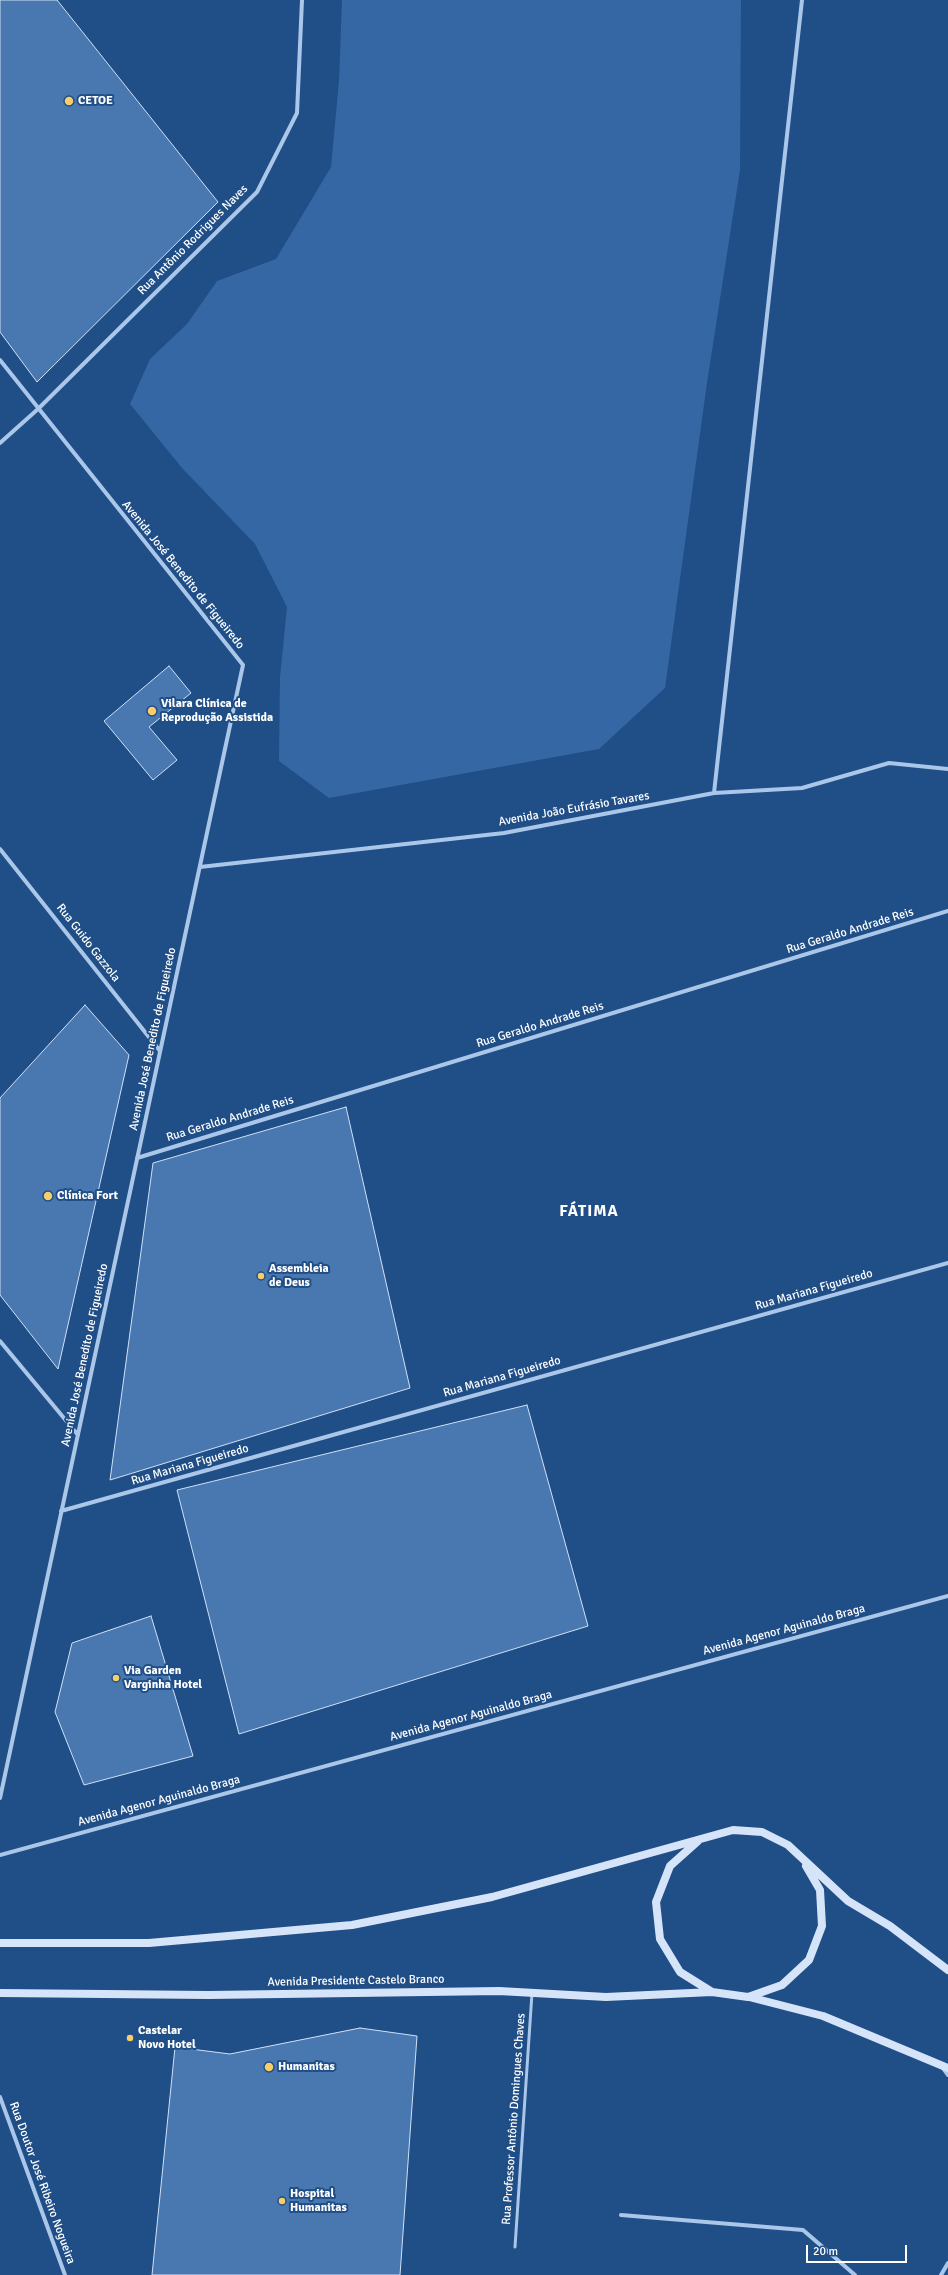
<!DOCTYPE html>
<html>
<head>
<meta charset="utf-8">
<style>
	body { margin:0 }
	#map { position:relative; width:948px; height:2275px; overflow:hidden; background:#204e87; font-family:Signika,sans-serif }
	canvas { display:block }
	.scale { position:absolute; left:806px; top:2245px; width:101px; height:18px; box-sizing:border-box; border:2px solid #fff; border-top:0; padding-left:5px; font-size:12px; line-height:14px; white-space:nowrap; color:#fff; -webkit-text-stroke:3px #204e87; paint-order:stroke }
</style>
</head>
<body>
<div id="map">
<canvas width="948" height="2275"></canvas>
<div class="scale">20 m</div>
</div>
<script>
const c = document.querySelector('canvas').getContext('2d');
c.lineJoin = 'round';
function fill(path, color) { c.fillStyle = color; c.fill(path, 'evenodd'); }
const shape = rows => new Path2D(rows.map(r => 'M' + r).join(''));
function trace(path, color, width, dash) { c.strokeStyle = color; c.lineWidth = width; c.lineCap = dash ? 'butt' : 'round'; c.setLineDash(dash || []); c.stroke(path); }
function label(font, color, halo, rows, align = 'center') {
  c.font = font + ' Signika,sans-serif'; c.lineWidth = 4; c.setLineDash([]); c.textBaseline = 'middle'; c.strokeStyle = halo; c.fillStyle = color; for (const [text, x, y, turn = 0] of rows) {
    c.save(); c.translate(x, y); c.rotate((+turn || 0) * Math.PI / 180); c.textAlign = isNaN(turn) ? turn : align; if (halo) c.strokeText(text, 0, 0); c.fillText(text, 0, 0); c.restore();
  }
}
fill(shape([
	[342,0,741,0,740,170,707,383,665,688,599,749,329,798,279,761,280,677,287,607,255,544,182,468,130,404,150,359,187,324,217,281,276,259,331,167,339,81]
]), '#3467a4');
const building = shape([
	[0,0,57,0,218,202,37,382,0,332,0,0],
	[169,666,191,693,149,727,177,760,153,780,104,721,169,666],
	[85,1005,129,1055,58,1369,0,1295,0,1098,85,1005],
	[346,1107,410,1388,110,1480,153,1163,346,1107],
	[527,1405,588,1626,239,1734,177,1490,527,1405],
	[151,1616,193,1756,84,1785,55,1712,72,1643,151,1616],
	[360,2028,417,2036,400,2275,152,2275,175,2047,230,2054,360,2028]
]);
fill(building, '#4977b0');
trace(building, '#cfe1f8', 1);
trace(shape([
	[515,2247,532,1993]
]), '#aac7ea', 3);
trace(shape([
	[0,360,243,665,0,1798],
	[0,443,38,409,257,192,297,113,302,0],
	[714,793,802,0],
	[0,849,160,1051],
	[200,867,504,833,714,793,802,788,889,763,948,769],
	[137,1158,948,911],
	[0,1341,78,1435],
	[61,1511,948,1263],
	[0,1855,948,1596],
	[943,2068,948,2075],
	[0,2097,65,2275],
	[621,2215,803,2230,855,2275],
	[941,2275,948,2263]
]), '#aac7ea', 4);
trace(shape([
	[698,1841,670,1866,656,1902,660,1939,680,1972,712,1992,748,1997,782,1985,809,1960,822,1926,820,1890,806,1866],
	[0,1943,149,1943,352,1925,492,1897,733,1830,762,1832,788,1845,848,1901,890,1926,948,1970],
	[0,1993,209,1995,499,1991,606,1997,712,1992],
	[749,1997,823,2016,948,2068]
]), '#d5e4f8', 8);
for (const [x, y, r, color] of [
	[69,101,5,"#f8ce6a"],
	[152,711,5,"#f8ce6a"],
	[48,1196,5,"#f8ce6a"],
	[261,1276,4,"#f8ce6a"],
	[116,1678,4,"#f8ce6a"],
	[130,2038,4,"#f8ce6a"],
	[269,2067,5,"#f8ce6a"],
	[282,2201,4,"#f8ce6a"]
]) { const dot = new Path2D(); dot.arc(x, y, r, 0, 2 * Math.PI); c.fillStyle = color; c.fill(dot); trace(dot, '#204e87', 1.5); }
label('bold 12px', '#fff', '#204e87', [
	["CETOE",78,101],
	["Vilara Clínica de",161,704],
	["Reprodução Assistida",161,718],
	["Clínica Fort",57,1196],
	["Assembleia",269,1269],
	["de Deus",269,1283],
	["Via Garden",124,1671],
	["Varginha Hotel",124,1685],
	["Castelar",138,2031],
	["Novo Hotel",138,2045],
	["Humanitas",278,2067],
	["Hospital",290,2194],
	["Humanitas",290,2208]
], 'left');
label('12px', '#fff', '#204e87', [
	["Rua Antônio Rodrigues Naves",193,240,-45],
	["Avenida José Benedito de Figueiredo",183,575,51],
	["Avenida João Eufrásio Tavares",574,809,-10],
	["Rua Geraldo Andrade Reis",850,931,-17],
	["Rua Guido Gazzola",88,943,52],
	["Rua Geraldo Andrade Reis",540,1025,-17],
	["Avenida José Benedito de Figueiredo",153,1039,-78],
	["Rua Geraldo Andrade Reis",230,1119,-17],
	["Rua Mariana Figueiredo",814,1290,-16],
	["Avenida José Benedito de Figueiredo",85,1355,-78],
	["Rua Mariana Figueiredo",502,1377,-16],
	["Rua Mariana Figueiredo",190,1465,-16],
	["Avenida Agenor Aguinaldo Braga",784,1630,-15],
	["Avenida Agenor Aguinaldo Braga",471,1716,-15],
	["Avenida Agenor Aguinaldo Braga",159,1801,-15],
	["Avenida Presidente Castelo Branco",356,1981,-1],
	["Rua Professor Antônio Domingues Chaves",514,2119,-86],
	["Rua Doutor José Ribeiro Nogueira",42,2183,70]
]);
c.letterSpacing = '1px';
label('bold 16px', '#fff', '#204e87', [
	["FÁTIMA",589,1212]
]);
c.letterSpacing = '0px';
</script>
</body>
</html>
